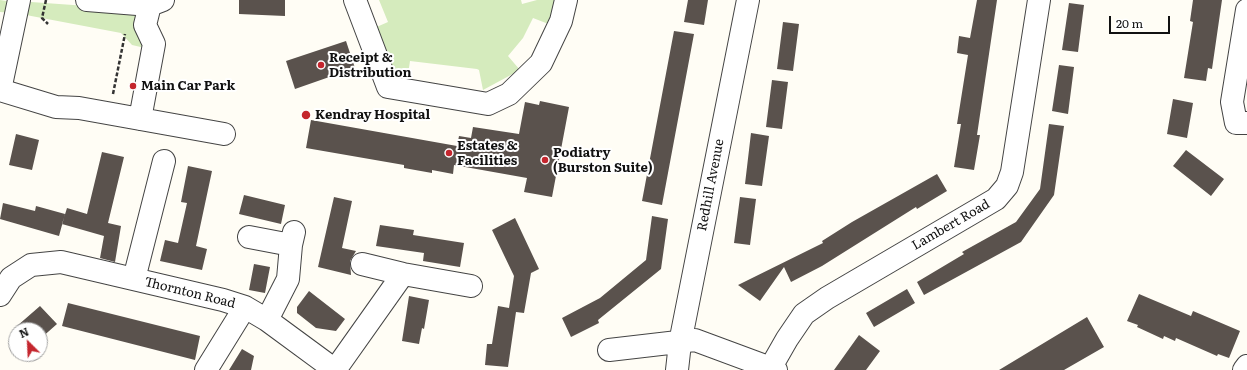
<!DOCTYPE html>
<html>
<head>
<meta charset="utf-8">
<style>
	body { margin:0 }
	#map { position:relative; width:1247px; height:370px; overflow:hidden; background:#fffdf5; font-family:Literata,serif }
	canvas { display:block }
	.north { position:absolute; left:8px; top:322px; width:40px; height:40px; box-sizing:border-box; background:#fff; border:1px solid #a0a0a0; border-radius:50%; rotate:336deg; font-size:11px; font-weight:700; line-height:16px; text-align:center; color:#111 }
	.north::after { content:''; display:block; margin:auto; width:14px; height:18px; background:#c4262e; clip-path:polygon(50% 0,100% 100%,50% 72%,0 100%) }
	.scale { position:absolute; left:1109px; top:16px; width:61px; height:18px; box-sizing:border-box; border:2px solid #111; border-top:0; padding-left:5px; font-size:12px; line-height:14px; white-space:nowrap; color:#111; -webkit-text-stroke:3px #fff; paint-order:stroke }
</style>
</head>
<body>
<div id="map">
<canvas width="1247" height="370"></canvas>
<div class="north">N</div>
<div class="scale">20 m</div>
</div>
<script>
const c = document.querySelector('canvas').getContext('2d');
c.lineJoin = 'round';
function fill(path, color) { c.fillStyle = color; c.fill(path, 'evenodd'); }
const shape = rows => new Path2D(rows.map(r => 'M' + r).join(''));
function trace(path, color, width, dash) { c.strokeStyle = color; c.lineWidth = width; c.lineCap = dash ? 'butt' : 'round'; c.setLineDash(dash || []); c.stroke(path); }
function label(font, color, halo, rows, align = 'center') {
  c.font = font + ' Literata,serif'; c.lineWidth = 4; c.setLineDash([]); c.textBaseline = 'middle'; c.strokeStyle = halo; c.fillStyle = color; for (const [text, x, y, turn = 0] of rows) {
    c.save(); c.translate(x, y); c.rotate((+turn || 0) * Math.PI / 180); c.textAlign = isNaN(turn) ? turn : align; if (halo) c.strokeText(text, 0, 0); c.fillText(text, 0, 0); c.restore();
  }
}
fill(shape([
	[0,0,13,2,12,13,0,12],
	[379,0,521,0,522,4,537,0,558,0,551,25,533,18,523,38,508,56,520,70,483,90,479,70,477,69,410,61,407,81,392,74,372,29,388,22],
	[31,2,115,8,140,12,145,48,132,45,121,33,26,15]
]), '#d5ebbd');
fill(shape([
	[239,0,285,0,285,16,239,14],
	[688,0,708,0,704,25,684,22],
	[977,0,997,0,977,135,980,135,974,170,954,167,961,124,957,124,968,55,957,53,959,36,970,38],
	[1193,0,1222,0,1212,69,1208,68,1206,81,1184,78,1193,22,1190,21],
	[1069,3,1084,5,1078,52,1062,50],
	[783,22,799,24,793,71,777,69],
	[674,31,694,34,662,205,642,201],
	[346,41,355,68,295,89,286,61],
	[1059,65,1074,67,1068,114,1052,111],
	[772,80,788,82,782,129,766,127],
	[1173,99,1193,103,1187,138,1167,134],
	[540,101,569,107,552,197,524,192,527,178,454,165,453,174,432,170,432,173,404,168,404,165,306,148,311,120,457,146,459,136,471,138,473,127,519,134,525,102,539,105],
	[1049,124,1064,126,1054,195,1021,242,924,295,917,282,964,254,962,252,1016,222,1040,189],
	[751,133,769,136,762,186,745,184],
	[16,134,39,140,32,170,9,165],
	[1186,150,1224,179,1211,196,1173,166],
	[102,152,124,157,108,223,121,226,115,262,100,258,104,236,62,224,67,208,87,214],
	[188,166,212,171,196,246,207,249,202,270,160,261,165,240,178,243,187,203,181,202],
	[937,174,947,191,917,209,916,207,822,266,791,282,784,267,760,301,738,285,823,243,822,241,852,222],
	[244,195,285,205,281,224,239,214],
	[334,197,352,201,342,248,356,251,350,261,351,275,318,267],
	[740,197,756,199,750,245,734,243],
	[3,203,35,211,36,206,65,214,59,236,0,219],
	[652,216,668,219,661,269,598,320,599,323,571,337,562,318,600,298,646,260],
	[515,218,539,269,531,273,524,313,516,312,508,367,485,365,487,344,492,344,498,306,509,308,514,276,492,230],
	[380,225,414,230,413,235,464,243,460,267,423,261,424,253,376,246],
	[254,264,270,267,265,293,249,290],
	[907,289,915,303,874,327,866,313],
	[309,291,345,319,336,331,316,328,297,313,297,307],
	[1139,294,1191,316,1193,311,1240,331,1229,358,1218,354,1217,356,1176,338,1175,341,1164,336,1163,339,1137,327,1138,325,1127,321],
	[409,296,429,300,424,329,422,328,419,344,402,341],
	[68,303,200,336,195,360,62,326],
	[40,306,57,324,40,339,40,330,21,330,17,326],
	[1087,317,1104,347,1064,370,999,370],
	[859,335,880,351,866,370,834,370],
	[242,349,254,356,251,370,229,370]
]), '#5a524d');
const minor = shape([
	[87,0,150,5,163,0],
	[355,0,388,87,488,104,509,94,541,63,561,21,566,0],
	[1247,10,1232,102,1236,123,1247,123],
	[0,90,56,107,79,108,224,134],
	[0,90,19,0],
	[140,119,154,44,145,25,150,5],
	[249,237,291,245,294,232],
	[362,264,403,274,471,286],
	[134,279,164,161],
	[0,295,11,278,31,265,61,262,223,300,245,307,267,320,335,370],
	[267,320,288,279,291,245],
	[609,350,695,340,776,370],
	[771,367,787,339,804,314,827,298,996,199,1007,186,1012,172,1039,0],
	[206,370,245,307],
	[335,370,403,274],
	[677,370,680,343,748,0],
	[1244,370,1247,366]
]);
trace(minor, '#444', 24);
trace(shape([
	[46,0,42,18,48,24],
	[113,94,125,34]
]), '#333', 2.5, [4, 2]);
trace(minor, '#fff', 22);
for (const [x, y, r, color] of [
	[321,65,4,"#c4262e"],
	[133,86,4,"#c4262e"],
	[306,115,5,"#c4262e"],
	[449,153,4,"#c4262e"],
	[545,160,4,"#c4262e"]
]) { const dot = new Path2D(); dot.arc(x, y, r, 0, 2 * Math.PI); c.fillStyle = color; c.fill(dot); trace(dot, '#fff', 1.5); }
label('bold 13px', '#111', '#fff', [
	["Receipt &",329,58],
	["Distribution",329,73],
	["Main Car Park",141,86],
	["Kendray Hospital",315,115],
	["Estates &",457,146],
	["Facilities",457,161],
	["Podiatry",553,153],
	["(Burston Suite)",553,168]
], 'left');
label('13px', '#111', '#fff', [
	["Redhill Avenue",711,185,-79],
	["Lambert Road",951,225,-30],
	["Thornton Road",190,293,14]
]);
</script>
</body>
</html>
